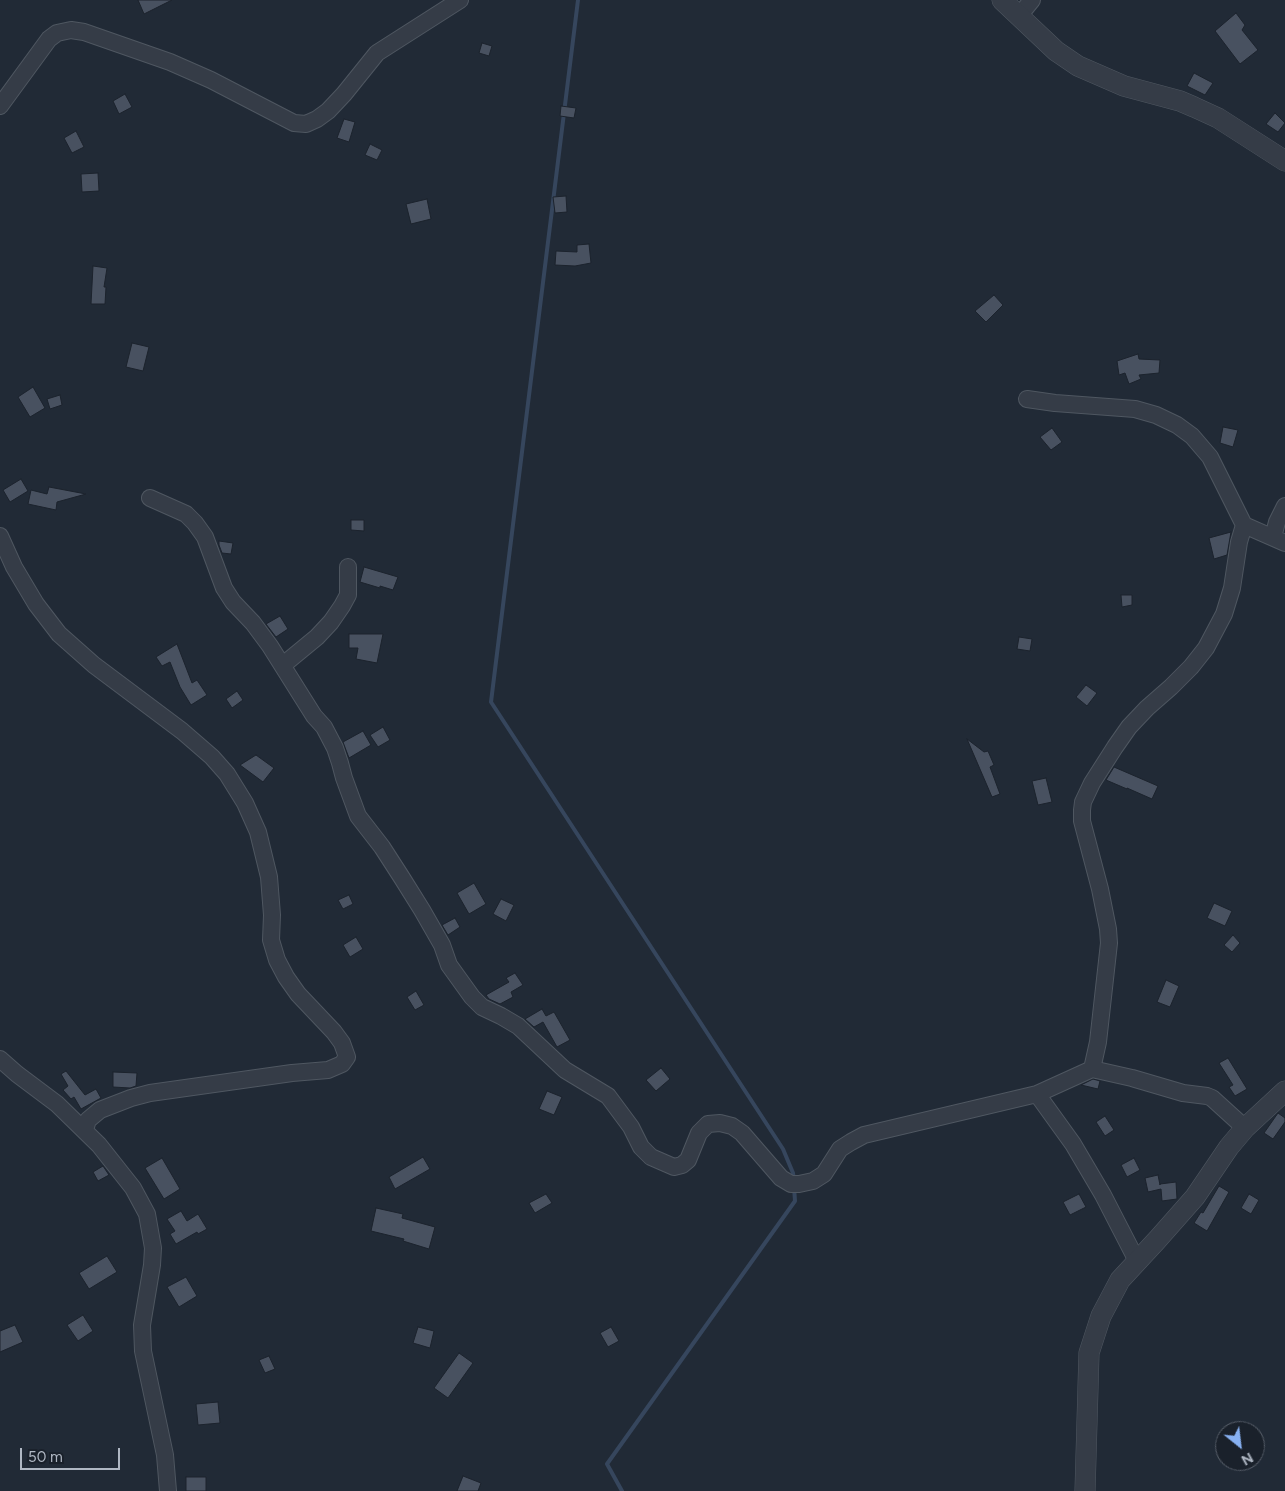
<!DOCTYPE html>
<html>
<head>
<meta charset="utf-8">
<style>
	body { margin:0 }
	#map { position:relative; width:1285px; height:1491px; overflow:hidden; background:#212a36; font-family:Figtree,sans-serif }
	canvas { display:block }
	.north { position:absolute; left:1215px; top:1421px; width:50px; height:50px; box-sizing:border-box; background:#1a212b; border:1px solid #565d68; border-radius:50%; rotate:151deg; font-size:14px; font-weight:700; line-height:20px; text-align:center; color:#afb7c3 }
	.north::after { content:''; display:block; margin:auto; width:18px; height:22px; background:#87b0f1; clip-path:polygon(50% 0,100% 100%,50% 72%,0 100%) }
	.scale { position:absolute; left:20px; top:1448px; width:100px; height:22px; box-sizing:border-box; border:2px solid #afb7c3; border-top:0; padding-left:6px; font-size:15px; line-height:18px; white-space:nowrap; color:#afb7c3; -webkit-text-stroke:4px #1a212b; paint-order:stroke }
</style>
</head>
<body>
<div id="map">
<canvas width="1285" height="1491"></canvas>
<div class="north">N</div>
<div class="scale">50 m</div>
</div>
<script>
const c = document.querySelector('canvas').getContext('2d');
c.lineJoin = 'round';
const shape = rows => new Path2D(rows.map(r => 'M' + r).join(''));
function trace(path, color, width, dash) { c.strokeStyle = color; c.lineWidth = width; c.lineCap = dash ? 'butt' : 'round'; c.setLineDash(dash || []); c.stroke(path); }
function fill(path, color) { c.fillStyle = color; c.fill(path, 'evenodd'); }
trace(shape([
	[578,0,491,702,783,1149,793,1173,794,1180],
	[622,1491,607,1464,795,1201,794,1187]
]), '#36465d', 4);
const building = shape([
	[138,0,172,0,144,14,138,0],
	[1236,13,1245,25,1242,30,1258,50,1240,64,1215,31,1236,13],
	[482,43,492,46,489,56,479,53,482,43],
	[1194,73,1213,83,1205,95,1187,86,1194,73],
	[125,94,132,107,119,114,113,101,125,94],
	[561,106,576,108,574,118,560,116,561,106],
	[1275,113,1285,123,1278,132,1266,124,1275,113],
	[344,119,355,122,349,142,337,138,344,119],
	[76,131,84,147,72,153,64,138,76,131],
	[370,144,382,150,377,160,365,155,370,144],
	[98,173,99,191,82,192,81,174,98,173],
	[566,196,567,212,555,213,553,197,566,196],
	[427,199,431,219,411,224,406,204,427,199],
	[589,244,591,263,575,266,555,265,556,251,577,252,577,245,589,244],
	[93,266,107,268,104,287,106,287,105,304,91,304,93,266],
	[994,295,1003,305,986,322,975,311,994,295],
	[132,343,149,347,143,371,126,367,132,343],
	[1138,354,1139,359,1160,360,1159,373,1139,375,1141,379,1129,384,1125,373,1119,375,1117,361,1138,354],
	[33,387,45,408,30,417,18,397,33,387],
	[60,395,62,405,50,409,47,399,60,395],
	[1223,427,1238,430,1233,447,1220,443,1223,427],
	[1052,428,1062,442,1051,450,1040,437,1052,428],
	[21,479,28,491,10,502,3,490,21,479],
	[49,487,86,494,57,502,56,510,28,504,31,490,47,494,49,487],
	[351,520,364,520,364,531,351,530,351,520],
	[1231,532,1227,555,1214,559,1209,538,1231,532],
	[219,541,233,543,231,554,222,553,219,545,219,541],
	[364,567,398,577,393,590,380,586,380,588,360,582,364,567],
	[1121,595,1132,595,1132,605,1122,607,1121,595],
	[280,616,288,629,276,637,266,624,280,616],
	[349,634,383,634,377,663,356,659,358,648,349,648,349,634],
	[1019,637,1032,639,1030,651,1017,649,1019,637],
	[177,644,192,683,197,680,207,695,191,705,180,687,170,662,162,666,156,657,177,644],
	[1086,685,1097,693,1087,706,1076,697,1086,685],
	[237,691,243,700,232,708,226,699,237,691],
	[383,727,390,740,378,747,370,735,383,727],
	[363,731,371,745,349,758,343,742,363,731],
	[967,739,984,752,988,751,994,765,990,767,1000,794,992,797,967,739],
	[256,755,274,768,263,782,240,765,256,755],
	[1114,767,1158,786,1152,799,1127,788,1127,789,1106,780,1114,767],
	[1046,778,1052,802,1038,805,1032,781,1046,778],
	[474,883,486,904,469,914,457,893,474,883],
	[349,895,353,904,343,909,338,900,349,895],
	[501,899,514,905,506,921,493,914,501,899],
	[1214,903,1232,911,1225,926,1207,918,1214,903],
	[455,918,460,927,448,935,442,925,455,918],
	[1233,935,1240,943,1232,952,1224,945,1233,935],
	[356,937,363,949,350,957,343,945,356,937],
	[515,973,523,985,511,992,513,997,500,1004,489,999,486,995,509,982,506,978,515,973],
	[1166,980,1179,986,1170,1007,1157,1002,1166,980],
	[416,991,424,1005,415,1010,407,997,416,991],
	[542,1009,546,1016,554,1012,570,1040,557,1047,543,1022,534,1027,525,1019,542,1009],
	[1228,1058,1247,1089,1235,1096,1229,1087,1233,1085,1219,1063,1228,1058],
	[661,1068,670,1079,656,1091,646,1080,661,1068],
	[66,1071,85,1095,96,1089,101,1098,81,1109,74,1097,71,1099,63,1090,68,1086,61,1074,66,1071],
	[113,1072,137,1073,136,1086,130,1088,113,1087,113,1072],
	[1093,1079,1100,1081,1098,1089,1081,1085,1093,1079],
	[547,1091,562,1097,554,1115,539,1109,547,1091],
	[1278,1113,1285,1118,1285,1122,1273,1139,1264,1133,1278,1113],
	[1105,1116,1114,1130,1105,1136,1096,1122,1105,1116],
	[423,1157,430,1169,395,1189,389,1177,423,1157],
	[162,1158,180,1189,164,1199,145,1168,162,1158],
	[1134,1158,1140,1170,1127,1177,1121,1165,1134,1158],
	[103,1166,109,1175,98,1181,93,1172,103,1166],
	[1158,1175,1160,1185,1160,1184,1176,1182,1177,1199,1162,1201,1161,1189,1148,1192,1145,1178,1158,1175],
	[1219,1186,1229,1192,1207,1231,1194,1223,1201,1212,1203,1213,1219,1186],
	[546,1194,552,1203,535,1213,529,1203,546,1194],
	[1079,1194,1086,1207,1070,1215,1063,1202,1079,1194],
	[1249,1194,1259,1200,1251,1214,1241,1208,1249,1194],
	[376,1208,403,1214,402,1218,435,1227,429,1249,403,1241,404,1239,371,1231,376,1208],
	[181,1211,187,1221,198,1214,207,1229,198,1234,197,1232,176,1244,170,1234,175,1231,167,1219,181,1211],
	[107,1256,117,1272,89,1289,79,1273,107,1256],
	[186,1277,197,1296,179,1307,167,1287,186,1277],
	[83,1315,93,1331,78,1341,67,1325,83,1315],
	[15,1325,23,1342,0,1352,0,1331,15,1325],
	[418,1327,434,1331,430,1348,413,1343,418,1327],
	[611,1327,619,1341,608,1347,600,1333,611,1327],
	[459,1353,473,1363,448,1398,434,1388,459,1353],
	[269,1356,275,1369,265,1373,259,1360,269,1356],
	[218,1402,220,1423,198,1425,196,1404,218,1402],
	[463,1476,481,1483,478,1491,457,1491,463,1476],
	[186,1477,206,1477,206,1491,186,1491,186,1477]
]);
fill(building, '#485160');
trace(building, '#1c232d', 1);
const minor = shape([
	[1019,16,1032,0],
	[0,106,49,39,57,33,71,30,84,32,170,62,211,80,294,123,306,124,317,119,328,111,344,94,377,53,460,0],
	[1027,399,1055,403,1135,409,1156,415,1177,425,1192,436,1210,457,1244,525,1285,543],
	[150,498,186,514,195,523,205,537,224,588,233,602,253,623,270,646,314,716,324,727,335,748,340,763,344,778,358,816,382,847,402,878,422,910,442,945,449,965,472,997,482,1007,501,1016,518,1026,565,1070,608,1096,631,1127,641,1147,651,1157,674,1167,682,1165,688,1160,699,1133,708,1124,720,1123,732,1126,742,1133,781,1178,791,1184,799,1184,813,1181,824,1174,840,1149,851,1142,864,1135,1037,1094,1092,1069,1132,1078,1183,1093,1207,1096,1212,1098,1245,1128],
	[0,536,14,567,36,604,59,634,94,665,182,731,212,757,227,774,245,803,258,832,269,877,272,915,271,940,277,960,286,977,298,994,334,1032,342,1043,347,1057,342,1064,328,1070,292,1073,150,1093,131,1098,100,1110,88,1120,85,1130],
	[1273,537,1277,522,1285,506],
	[283,665,317,637,331,622,342,606,348,595,348,567],
	[0,1059,17,1074,57,1104,99,1145,133,1188,147,1214,153,1248,152,1265,142,1325,143,1351,165,1455,168,1491],
	[1092,1069,1098,1042,1109,943,1108,929,1100,889,1082,821,1082,810,1083,802,1092,783,1115,747,1129,727,1147,708,1171,687,1191,667,1206,648,1224,614,1232,588,1239,542,1244,525],
	[1037,1094,1073,1144,1103,1195,1137,1261]
]);
const tertiary = shape([
	[1002,0,1056,51,1078,66,1124,86,1180,101,1194,107,1218,118,1285,161],
	[1085,1491,1089,1353,1101,1316,1120,1280,1157,1240,1195,1197,1229,1147,1245,1128,1285,1091]
]);
trace(minor, '#4f5761', 18);
trace(tertiary, '#4f5761', 21);
trace(minor, '#353c47', 16);
trace(tertiary, '#353c47', 20);
</script>
</body>
</html>
